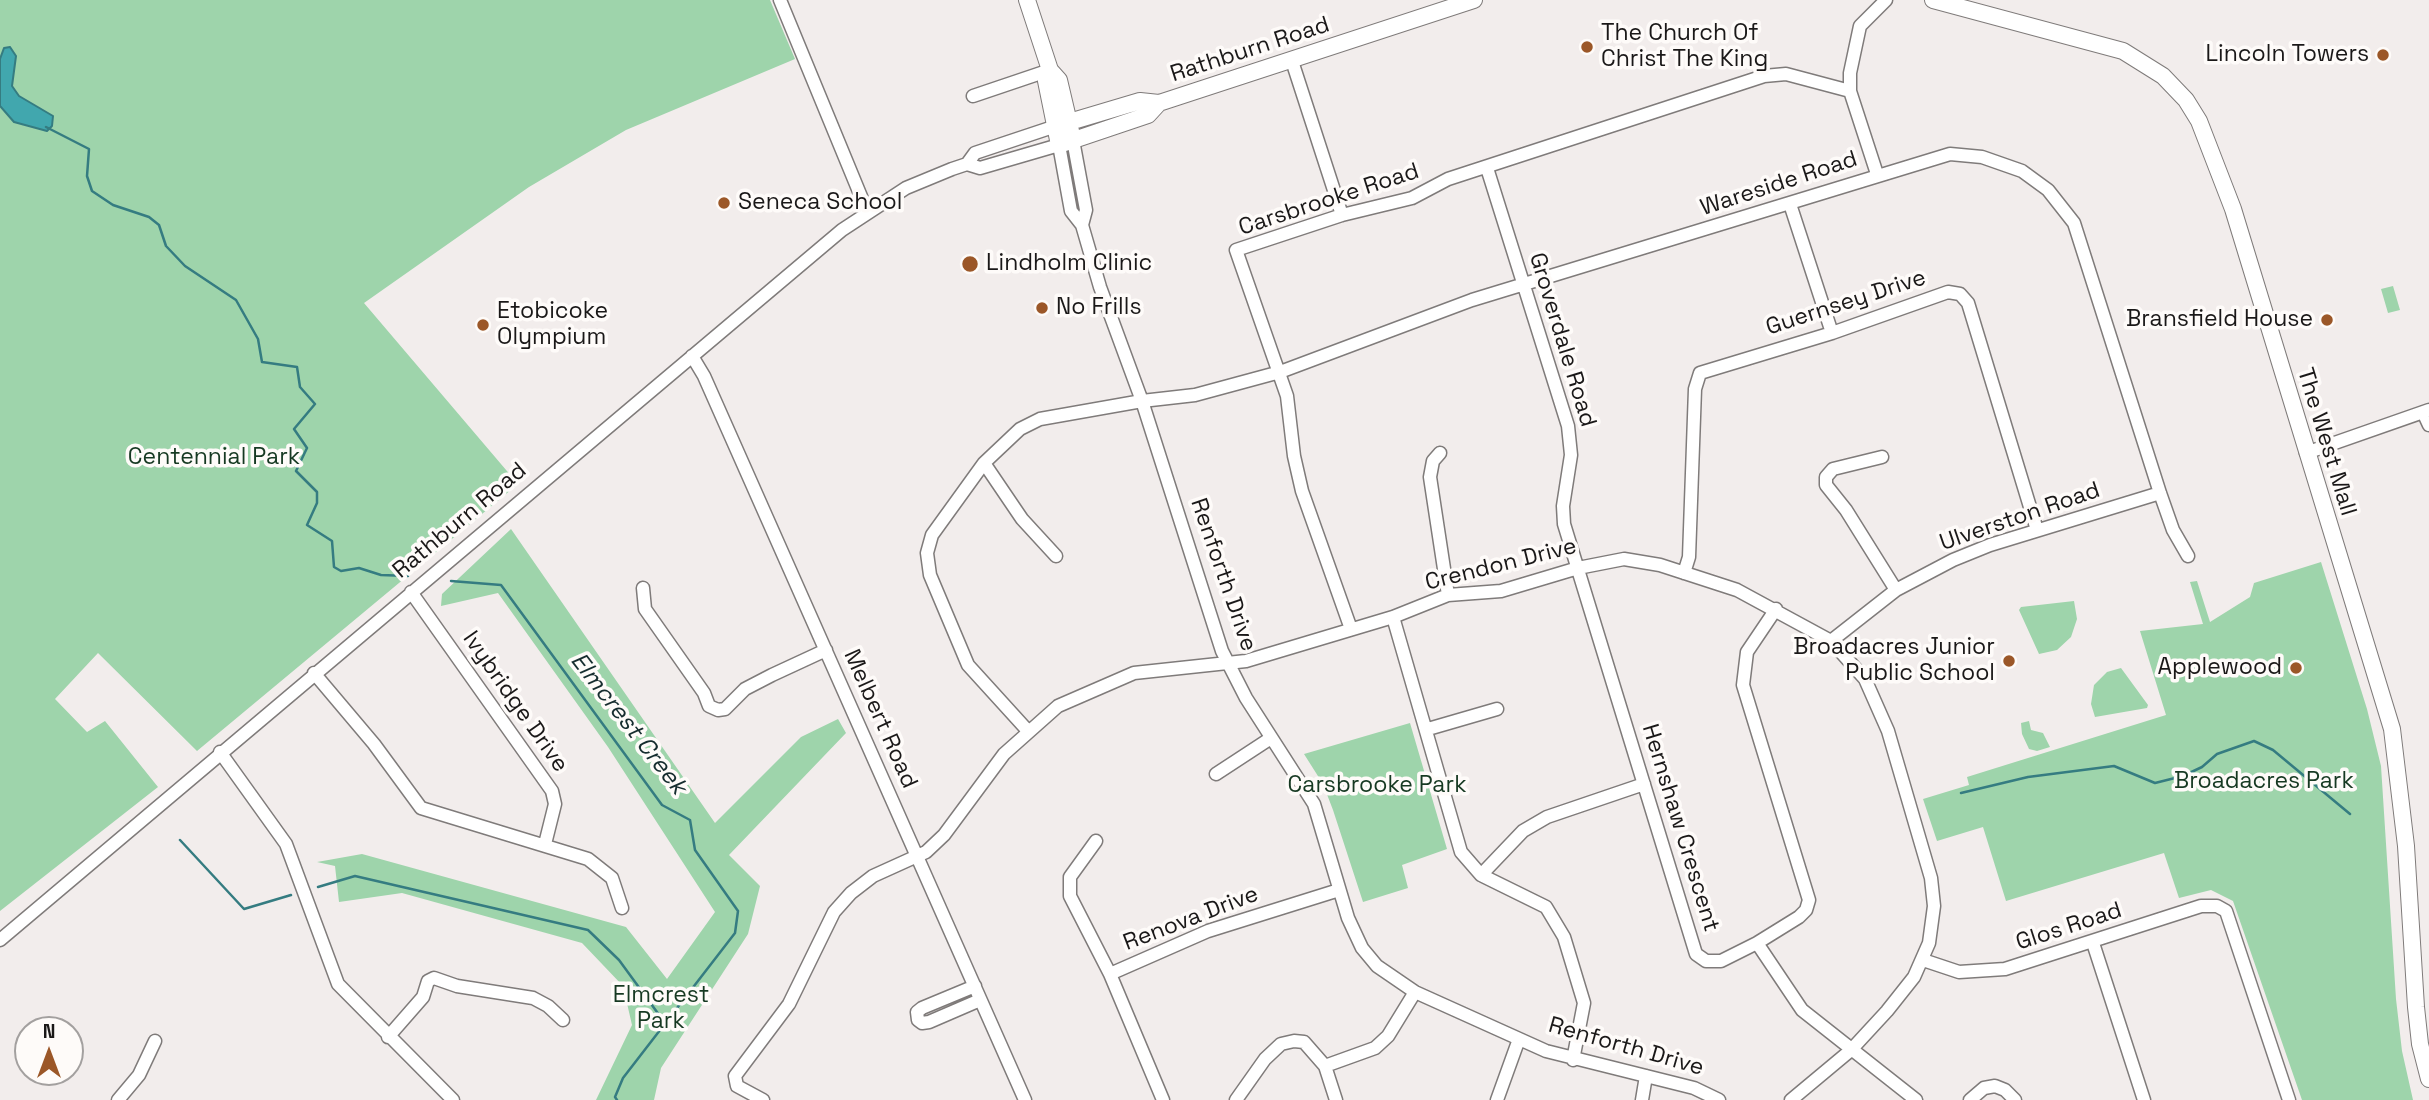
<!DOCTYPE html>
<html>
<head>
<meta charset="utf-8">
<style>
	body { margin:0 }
	#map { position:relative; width:2429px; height:1100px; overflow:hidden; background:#f2edec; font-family:"Space Grotesk",sans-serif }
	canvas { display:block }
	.north { position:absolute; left:14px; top:1016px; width:70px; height:70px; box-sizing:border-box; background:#fefbf9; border:2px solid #a3a09f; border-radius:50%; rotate:0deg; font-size:19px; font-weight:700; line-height:28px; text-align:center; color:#1a1818 }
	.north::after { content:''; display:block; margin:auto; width:24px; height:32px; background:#9b5728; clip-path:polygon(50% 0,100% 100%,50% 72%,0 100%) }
</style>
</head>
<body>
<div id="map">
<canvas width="2429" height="1100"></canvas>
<div class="north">N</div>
</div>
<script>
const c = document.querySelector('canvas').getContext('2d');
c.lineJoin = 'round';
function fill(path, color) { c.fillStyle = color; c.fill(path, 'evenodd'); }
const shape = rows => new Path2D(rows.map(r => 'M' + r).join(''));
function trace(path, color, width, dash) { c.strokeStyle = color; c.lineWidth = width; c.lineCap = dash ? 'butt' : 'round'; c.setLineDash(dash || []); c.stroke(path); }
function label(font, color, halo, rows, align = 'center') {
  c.font = font + ' "Space Grotesk",sans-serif'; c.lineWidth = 7; c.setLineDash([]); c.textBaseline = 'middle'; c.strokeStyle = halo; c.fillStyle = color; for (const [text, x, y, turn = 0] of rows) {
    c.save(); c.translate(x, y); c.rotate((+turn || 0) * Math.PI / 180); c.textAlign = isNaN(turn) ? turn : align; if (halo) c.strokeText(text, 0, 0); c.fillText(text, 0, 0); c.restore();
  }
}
fill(shape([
	[0,0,770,0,795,59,626,130,529,187,364,303,518,484,197,751,98,653,55,699,87,732,105,721,158,787,0,911],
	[2393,286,2400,310,2388,313,2381,289],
	[511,529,715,823,801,737,838,719,846,733,729,855,760,886,748,934,661,1068,654,1100,596,1100,632,1025,623,986,582,943,402,893,339,902,335,866,317,862,362,854,626,927,667,979,715,912,608,747,498,593,441,606,442,594],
	[2321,562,2367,709,2381,766,2396,999,2402,1051,2413,1100,2302,1100,2233,901,2211,890,2179,898,2164,853,2006,901,1983,827,1937,841,1923,799,1969,785,1967,777,2166,715,2140,631,2203,624,2190,582,2197,581,2210,622,2250,597,2254,583],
	[2074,601,2077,619,2071,637,2057,650,2039,654,2019,610,2021,607],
	[2121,668,2148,705,2147,708,2095,717,2091,704,2094,685,2107,672],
	[2029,721,2031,730,2043,733,2050,747,2037,751,2029,749,2022,734,2021,723],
	[1410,723,1447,849,1402,865,1408,888,1363,902,1333,810,1323,784,1304,754]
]), '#9ed4ab');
const water = shape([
	[10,47,16,56,12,86,19,96,53,116,52,126,47,131,14,122,0,106,0,59,4,48,10,47]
]);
fill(water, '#41a7ae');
trace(water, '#357c81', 2);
trace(shape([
	[46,127,89,149,87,176,92,191,113,205,149,217,159,225,166,246,185,266,236,300,258,339,262,362,297,367,300,387,315,404,294,429,307,448,296,471,317,492,317,503,307,525,332,541,334,567,341,571,359,568,381,575,408,576],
	[451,581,501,585,662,805,690,820,695,850,738,911,735,933,623,1078,615,1097,617,1100],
	[1961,793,2028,777,2114,766,2155,783,2183,776,2202,767,2217,754,2254,741,2273,750,2350,814],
	[180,840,244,909,291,895],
	[318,887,355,876,588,930,619,960,665,1023]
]), '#357c81', 2.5);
const minor = shape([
	[780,0,867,211],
	[1292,61,1342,215],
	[973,96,1050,70],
	[1073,140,1086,210,1082,225],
	[967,164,975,153,1056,126],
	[1487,168,1568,426,1571,455,1563,506,1564,524,1696,954,1706,961,1721,961,1757,943,1799,917,1806,910,1809,900,1743,685,1747,652,1776,609],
	[1877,174,1850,91,1850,73,1860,26,1886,0],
	[1790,204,1832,333],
	[692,356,704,376,1025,1100],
	[2423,412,2429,425],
	[1440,453,1433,461,1430,477,1448,595],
	[2306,453,2429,410],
	[1882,457,1833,469,1826,477,1826,485,1846,510,1896,590],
	[984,463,1022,519,1056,556],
	[1684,573,1689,557,1695,389,1700,373,1832,333,1948,292,1960,294,1968,303,2037,530],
	[643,588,645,609,704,693,709,706,718,710,725,709,745,689,772,675,826,650],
	[411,592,552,791,555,804,545,844],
	[1393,617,1461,852,1481,875,1546,907,1564,937,1584,1003,1573,1060],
	[1351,629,1302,491,1294,456,1287,396,1236,250,1342,215,1412,198,1448,179,1764,76,1786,74,1850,91],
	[1831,641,1896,590,1953,560,1990,545,2160,493],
	[314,673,374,744,421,808,588,859,612,878,622,908],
	[1428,729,1497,709],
	[1028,731,968,665,930,575,927,553,932,535,984,463,1020,429,1040,419,1142,401,1195,395,1280,372,1472,300,1950,154,1982,157,2022,171,2048,190,2074,223,2160,493,2173,530,2188,556],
	[220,752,286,844,338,984,453,1100],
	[1216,774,1271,738],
	[1096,841,1070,877,1070,896,1110,974,1163,1100],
	[1481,875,1523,831,1547,817,1644,784],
	[0,940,842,230,906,188,952,169,967,164,980,168,1059,145,1071,211,1082,225,1100,287,1142,401,1222,651,1246,698,1314,804,1348,918,1362,948,1377,966,1415,992,1546,1051,1694,1088,1719,1100],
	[1757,943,1802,1010,1916,1100],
	[2093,943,2144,1100],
	[1923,960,1959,972,2005,969,2201,906,2217,906,2226,911,2289,1100],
	[1110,974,1208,931,1339,890],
	[975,986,922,1008,917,1012,918,1020,922,1023,929,1022,980,1000],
	[388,1037,423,997,428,981,434,978,457,986,533,998,548,1006,563,1020],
	[1325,1066,1375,1048,1388,1036,1415,992],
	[118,1100,139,1075,155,1041],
	[763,1100,737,1086,735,1076,789,1004,834,912,851,893,873,876,926,852,944,835,1004,754,1058,706,1134,673,1246,661,1393,617,1448,595,1501,591,1578,568,1624,559,1660,565,1737,590,1831,641,1865,679,1888,731,1931,878,1934,906,1929,943,1914,977,1887,1011,1851,1050,1791,1100],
	[1236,1100,1265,1059,1281,1044,1294,1041,1304,1042,1325,1066,1336,1100],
	[1497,1100,1519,1039],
	[1642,1100,1646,1076],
	[1970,1100,1984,1088,1995,1086,2005,1090,2015,1100]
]);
const major = shape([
	[1027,0,1050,70,1059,80,1071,131],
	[1933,0,2123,51,2163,76,2186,100,2199,121,2233,209,2392,729,2406,846,2416,1007,2420,1044,2429,1079],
	[1050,70,1046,81,1059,145,1148,115,1159,103],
	[1056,126,1140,101,1159,103,1474,0]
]);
trace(minor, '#7f7b7a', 15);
trace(major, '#7f7b7a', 18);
trace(minor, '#fff', 12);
trace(major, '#fff', 16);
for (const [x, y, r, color] of [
	[1587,47,7,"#9b5728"],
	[2383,55,7,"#9b5728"],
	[724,203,7,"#9b5728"],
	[970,264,9,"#9b5728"],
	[1042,308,7,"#9b5728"],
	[2327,320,7,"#9b5728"],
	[483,325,7,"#9b5728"],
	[2009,661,7,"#9b5728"],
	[2296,668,7,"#9b5728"]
]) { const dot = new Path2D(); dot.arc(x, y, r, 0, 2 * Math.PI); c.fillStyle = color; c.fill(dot); trace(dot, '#fefbf9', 2.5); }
label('23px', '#1a1818', '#fefbf9', [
	["The Church Of",1601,34],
	["Christ The King",1601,60],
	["Lincoln Towers",2369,55,"right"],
	["Seneca School",738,203],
	["Lindholm Clinic",986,264],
	["No Frills",1056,308],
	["Etobicoke",497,312],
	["Olympium",497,338],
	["Bransfield House",2313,320,"right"],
	["Broadacres Junior",1995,648,"right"],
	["Public School",1995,674,"right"],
	["Applewood",2282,668,"right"]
], 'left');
label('23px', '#1a1818', '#fefbf9', [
	["Rathburn Road",1250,50,-18],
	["Wareside Road",1779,184,-18],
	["Carsbrooke Road",1329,200,-18],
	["Guernsey Drive",1846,303,-18],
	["Groverdale Road",1562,340,73],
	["The West Mall",2326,442,73],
	["Ulverston Road",2020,517,-19],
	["Rathburn Road",460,521,-40],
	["Crendon Drive",1501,565,-14],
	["Renforth Drive",1223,575,71],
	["Ivybridge Drive",515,702,55],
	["Melbert Road",880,719,66],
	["Hernshaw Crescent",1680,828,73],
	["Renova Drive",1191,919,-21],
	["Glos Road",2069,927,-18],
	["Renforth Drive",1626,1047,16]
]);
label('23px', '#163922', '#fefbf9', [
	["Centennial Park",214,458],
	["Broadacres Park",2264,782],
	["Carsbrooke Park",1377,786],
	["Elmcrest",661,996],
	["Park",661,1022]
]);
label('italic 24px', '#162d2f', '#fefbf9', [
	["Elmcrest Creek",628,724,52]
]);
</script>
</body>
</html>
